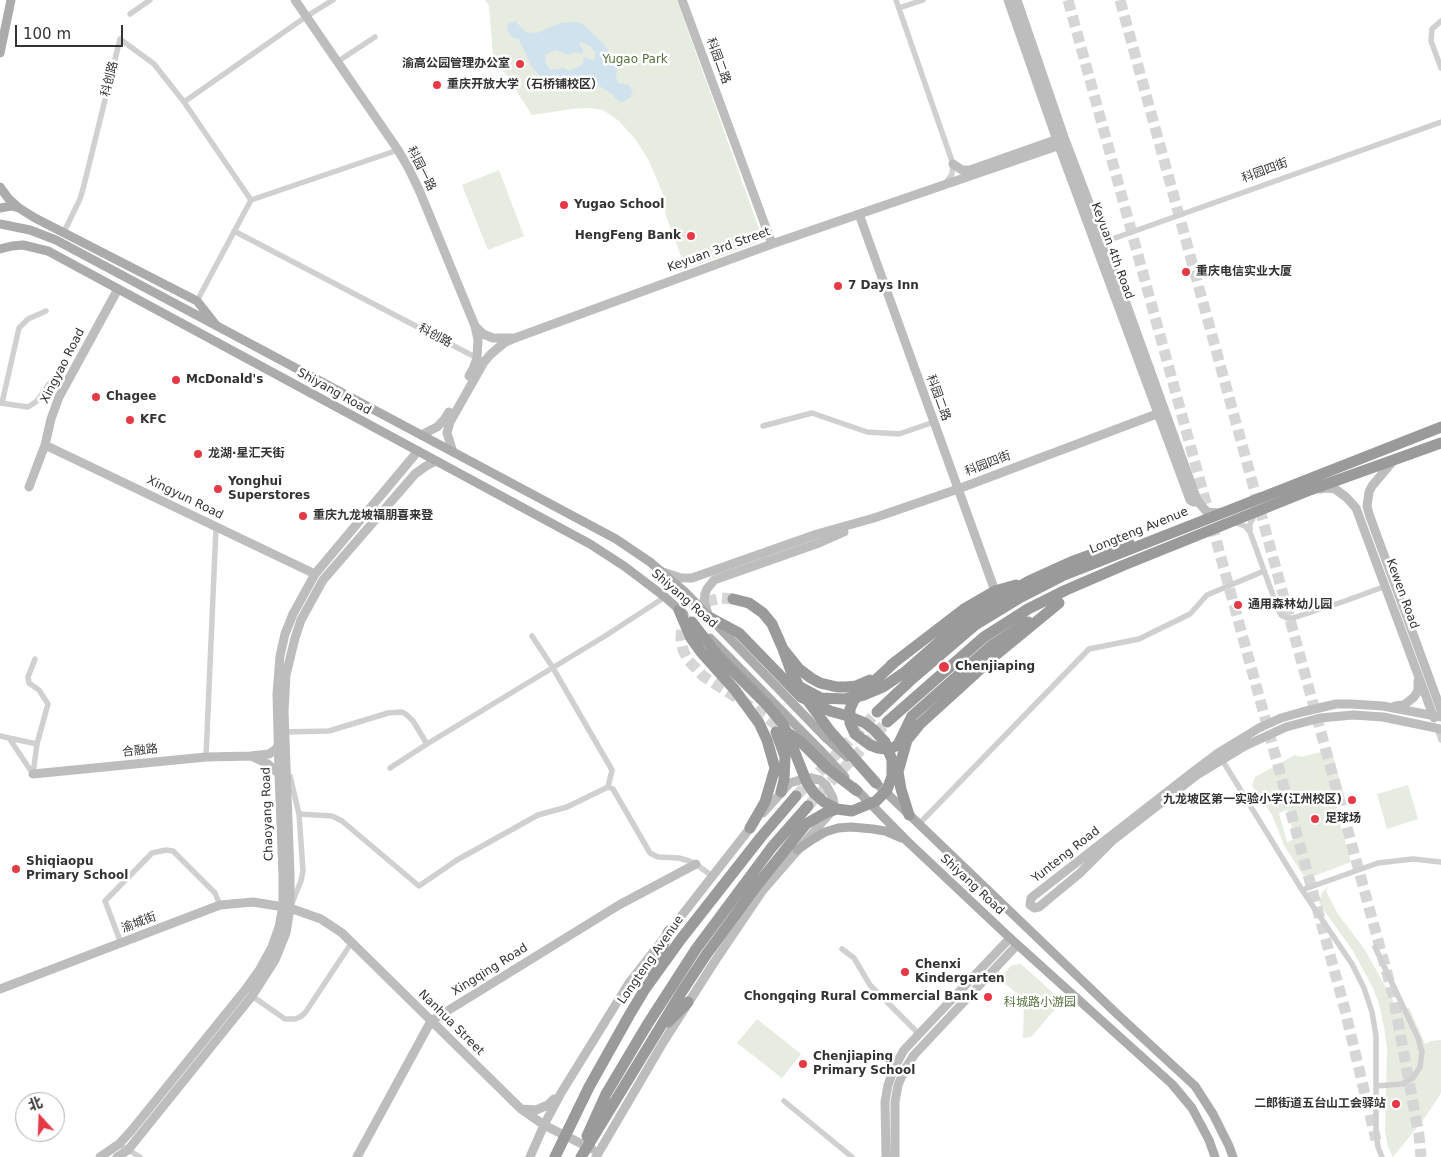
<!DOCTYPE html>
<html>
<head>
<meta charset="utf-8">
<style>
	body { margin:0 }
	#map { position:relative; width:1441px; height:1157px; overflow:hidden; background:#fff; font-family:"DejaVu Sans","Noto Sans SC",sans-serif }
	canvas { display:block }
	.north { position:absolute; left:15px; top:1092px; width:50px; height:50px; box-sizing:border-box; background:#fff; border:1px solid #adadad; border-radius:50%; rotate:340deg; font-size:14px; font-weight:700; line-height:20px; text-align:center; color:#333 }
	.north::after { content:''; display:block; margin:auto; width:18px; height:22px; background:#e63946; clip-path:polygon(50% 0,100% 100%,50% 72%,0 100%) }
	.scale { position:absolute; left:15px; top:25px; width:108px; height:22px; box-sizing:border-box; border:2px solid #333; border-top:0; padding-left:6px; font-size:15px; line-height:18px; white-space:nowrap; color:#333; -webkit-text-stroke:4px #fff; paint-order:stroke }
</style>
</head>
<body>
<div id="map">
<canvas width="1441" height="1157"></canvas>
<div class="north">北</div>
<div class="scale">100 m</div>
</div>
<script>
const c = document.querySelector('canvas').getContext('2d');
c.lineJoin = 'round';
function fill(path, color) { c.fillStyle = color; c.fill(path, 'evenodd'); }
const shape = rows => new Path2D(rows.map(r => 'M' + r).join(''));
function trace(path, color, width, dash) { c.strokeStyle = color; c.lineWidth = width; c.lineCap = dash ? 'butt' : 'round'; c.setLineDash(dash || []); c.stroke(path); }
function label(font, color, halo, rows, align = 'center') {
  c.font = font + ' "DejaVu Sans","Noto Sans SC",sans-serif'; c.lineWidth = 5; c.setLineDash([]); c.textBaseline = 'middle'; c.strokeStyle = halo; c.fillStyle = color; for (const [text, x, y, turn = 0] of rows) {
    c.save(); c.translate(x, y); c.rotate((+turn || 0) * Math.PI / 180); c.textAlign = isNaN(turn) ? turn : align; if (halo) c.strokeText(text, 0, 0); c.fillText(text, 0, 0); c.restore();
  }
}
fill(shape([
	[485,0,677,0,761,234,757,243,686,269,666,216,663,194,649,161,636,140,619,121,603,110,588,108,572,109,532,115,493,55,489,6],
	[499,170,524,236,488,250,462,185],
	[1331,749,1344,795,1333,798,1351,862,1312,877,1303,875,1285,847,1272,815,1252,786,1255,777,1295,755,1302,757],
	[1287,810,1295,839,1287,842,1279,813],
	[1408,785,1418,819,1387,829,1377,794],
	[1328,887,1326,891,1338,914,1365,950,1399,1011,1409,1008,1425,1044,1431,1041,1441,1040,1441,1093,1426,1116,1393,1157,1388,1147,1385,1132,1387,1048,1384,1027,1379,1004,1373,988,1353,951,1319,903,1322,892],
	[1021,964,1062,1001,1031,1037,1023,1038,1024,999,999,979,1012,965],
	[757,1019,801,1054,782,1078,737,1043]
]), '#e6ecdf');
fill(shape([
	[515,21,526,32,537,33,560,23,571,22,581,23,602,42,611,54,617,68,616,78,618,83,629,85,633,92,630,98,622,102,617,100,612,94,590,80,581,78,555,81,549,80,538,74,532,67,518,38,513,38,507,31,508,24],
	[581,42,590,46,595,52,595,60,587,59,584,57,583,64,578,67,569,71,564,68,550,70,546,63,545,55,556,50,569,55,576,52,583,54,583,50,579,44]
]), '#cfe2ee');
trace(shape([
	[1068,0,1344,1006,1376,1140],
	[1120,0,1393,995,1419,1135,1421,1157],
	[733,599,722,598,709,601,697,607,689,615,682,626,681,639,683,650,688,660,703,676,765,716,780,728],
	[796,796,877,712],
	[808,806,887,722]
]), '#d6d6d6', 11, [11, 5.5]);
trace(shape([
	[896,0,953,164,952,174,945,184],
	[899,8,923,0],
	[130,14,150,0],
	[1441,21,1432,29,1431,41,1441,68],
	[337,62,375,37],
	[184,102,307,16,333,0],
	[234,231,477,358],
	[64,232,80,199,84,185,120,39,154,64,184,102,251,200],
	[1101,243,1441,122],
	[197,301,251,200,398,150],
	[0,403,28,407,37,401,49,384],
	[2,403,19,328,28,319,46,311],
	[763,426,812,413,867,432,899,434,934,422],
	[1233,522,1245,526,1250,532,1250,524,1255,514],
	[1250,532,1278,609,1281,615,1287,618,1293,618,1345,601,1386,586],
	[532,636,553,668,612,770,608,787],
	[1437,728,1441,740],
	[284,732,329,731,388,713,402,712,407,715,413,721,427,744],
	[0,736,9,738,33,774],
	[9,738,37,744],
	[206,757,216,527],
	[1221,758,1302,890,1352,964,1364,988,1372,1012,1376,1036,1376,1133,1378,1147,1382,1157],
	[390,768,427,744,605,636,665,597],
	[33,774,37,744,48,704,39,690,29,683,28,677,35,659],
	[290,776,299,814,303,871,301,881,292,903],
	[299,814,332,816,342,821,419,886,457,860,538,815,567,807,608,787,613,789,650,853,658,857,679,858,689,861,696,864,712,876],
	[919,824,1089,649,1139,639,1190,614,1207,595,1264,571],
	[1302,890,1378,863,1413,859,1441,862],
	[121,943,105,901,152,853,166,850,173,851,215,893,220,905],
	[1375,947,1418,1038,1422,1052,1420,1067,1413,1078,1402,1084,1377,1086],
	[842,949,854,958,870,985,919,1034],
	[252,996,285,1019,295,1019,300,1017,305,1013,352,942],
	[784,1101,852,1157],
	[119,1144,140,1157]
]), '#d0d0d0', 5.5);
trace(shape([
	[295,0,398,150,409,169,420,192,475,326,483,334,493,338,512,338],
	[682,0,772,244],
	[1008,0,1059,146,1190,500,1193,502,1195,502,1196,497],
	[1017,0,1064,137,1104,242,1196,497,1200,504,1207,512,1220,513],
	[953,164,962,170,970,170,1061,138],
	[859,214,995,591],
	[469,376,473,369,477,358,478,340,475,326],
	[421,435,437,427,444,420,449,412],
	[45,445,315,574],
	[453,452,447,433,450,422,484,362,491,354,504,343,515,338,772,244,1066,143],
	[1393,461,1372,486,1369,492,1367,506,1369,514,1441,710],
	[29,487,45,445,51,419,59,397,118,289],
	[1320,489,1327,488,1335,489,1346,497,1356,508,1434,718],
	[663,572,681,578,692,578,817,534,874,518,958,489,1162,412],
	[709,617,704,601,705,594,707,589,714,580,819,543,844,532],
	[1395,706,1404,705,1414,697,1418,691,1418,681],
	[1441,717,1383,706,1351,704,1336,704,1302,712,1281,718,1259,728,1218,753,1194,771,1031,898,1030,905,1034,908,1039,907,1080,873,1112,841,1197,775,1245,746,1286,727,1320,718,1353,715,1383,717,1441,729],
	[278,746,275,750,269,754,251,756,268,764,279,774],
	[33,774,206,757,251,756],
	[0,989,220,905,253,902,290,908,321,919,342,933,521,1109,544,1125,592,1149],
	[521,1109,536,1110,548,1105,554,1099],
	[100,1157,119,1144,131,1131,245,990,260,969,272,947,279,927,283,906,283,876,279,774,277,694,280,656,285,634,293,614,315,574,418,451],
	[117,1157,128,1150,252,996,275,960,286,933,290,908,290,875,284,712,286,675,295,638,301,620,323,580,415,474,426,466,436,461],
	[357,1157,431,1021,619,905,696,864],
	[530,1157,544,1125,561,1093,629,983,754,823],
	[596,1157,664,1041,715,961,763,890,831,812,834,804,833,798,826,785,820,780,811,778,803,779,790,783,763,813],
	[886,1157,885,1102,888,1085,894,1068,904,1050,1010,938],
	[895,1157,895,1102,898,1085,905,1069,914,1055,1017,945]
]), '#bdbdbd', 9);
trace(shape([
	[0,53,11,0],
	[0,187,8,198,19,208,35,218,197,301,216,325],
	[0,208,11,206,19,208],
	[0,224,30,230,56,240,616,539,650,562,685,592,827,739,847,757],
	[0,249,12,246,23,245,48,251,590,544,624,566,665,597,684,614],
	[710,638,824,754,845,777],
	[872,779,1117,1014,1195,1086,1213,1114,1229,1146,1233,1157],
	[854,787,907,841,1010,938,1172,1084,1192,1108,1209,1140,1215,1157],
	[797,850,813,839,825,832,838,828,851,827,873,829,885,831,901,838]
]), '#ababab', 9);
trace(shape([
	[733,599,749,603,763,613,772,624,783,649,791,671,800,688],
	[679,610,691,638,701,652,735,690,759,723,767,740,775,768,765,802,750,828],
	[692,622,719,657,767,705,782,723,788,735,807,783,814,793,824,802,837,809,852,811,876,801,887,790,892,776,892,760,885,742,874,730,865,723,848,716,830,711,801,697,739,633,709,617],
	[783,649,799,669,811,678,820,683,837,687,846,687,856,686,870,680],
	[896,661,854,700,850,709,850,723,855,734,870,745,878,748,885,749,892,748,907,740,920,724,997,654,1059,603],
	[891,665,964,609,995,591,1016,585],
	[793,683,821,698,845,699,864,695,883,687,905,672,969,616,1029,581,1071,562,1112,547,1129,543],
	[808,701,830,731,876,783],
	[877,712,912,679,975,625,1021,597,1062,576,1441,427],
	[887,722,984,637,1028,609,1066,590,1124,565,1310,490,1441,443],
	[776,732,785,757,784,780,781,792],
	[788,733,801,742,827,768,857,791],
	[907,740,898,772,901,789,909,815],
	[898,745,912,716,991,646,1028,622],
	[652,971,669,931],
	[668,1022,688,1002],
	[587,1136,606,1094,647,1025,696,949,772,847,808,806],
	[555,1157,589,1087,630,1014,645,989,681,939,761,837,796,796],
	[581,1157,681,993,706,955,758,884,806,824,825,813,837,809]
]), '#9a9a9a', 11);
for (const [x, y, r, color] of [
	[520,64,5,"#e63946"],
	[437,85,5,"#e63946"],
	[564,205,5,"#e63946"],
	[691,236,5,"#e63946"],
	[1186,272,5,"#e63946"],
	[838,286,5,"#e63946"],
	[176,380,5,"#e63946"],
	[96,397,5,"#e63946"],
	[130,420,5,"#e63946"],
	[198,454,5,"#e63946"],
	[218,489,5,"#e63946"],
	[303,516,5,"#e63946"],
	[1238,605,5,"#e63946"],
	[944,667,6,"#e63946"],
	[1352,800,5,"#e63946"],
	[1315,819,5,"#e63946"],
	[16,869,5,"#e63946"],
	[905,972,5,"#e63946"],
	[988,997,5,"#e63946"],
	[803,1064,5,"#e63946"],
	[1396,1104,5,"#e63946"]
]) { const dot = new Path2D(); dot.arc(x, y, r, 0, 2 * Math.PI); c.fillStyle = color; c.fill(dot); trace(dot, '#fff', 2); }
label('12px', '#56703f', '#fff', [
	["Yugao Park",635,60],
	["科城路小游园",1040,1003]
]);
label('12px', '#333', '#fff', [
	["科园二路",718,61,70],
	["科创路",110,79,-76],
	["科园一路",421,169,63],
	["科园四街",1265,171,-20],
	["Keyuan 3rd Street",719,250,-20],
	["Keyuan 4th Road",1112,251,70],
	["科创路",435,336,28],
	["Xingyao Road",63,366,-63],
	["Shiyang Road",334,392,29],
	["科园二路",938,398,70],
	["科园四街",988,464,-21],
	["Xingyun Road",185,498,26],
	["Longteng Avenue",1139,531,-22],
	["Kewen Road",1402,594,70],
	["Shiyang Road",684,599,41],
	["合融路",140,751,-6],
	["Chaoyang Road",268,814,-92],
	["Yunteng Road",1066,855,-38],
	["Shiyang Road",972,885,43],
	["渝城街",139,923,-21],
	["Longteng Avenue",651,960,-55],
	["Xingqing Road",490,970,-32],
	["Nanhua Street",451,1023,45]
]);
label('bold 12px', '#333', '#fff', [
	["渝高公园管理办公室",510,64,"right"],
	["重庆开放大学（石桥铺校区）",447,85],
	["Yugao School",574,205],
	["HengFeng Bank",681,236,"right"],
	["重庆电信实业大厦",1196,272],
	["7 Days Inn",848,286],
	["McDonald's",186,380],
	["Chagee",106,397],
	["KFC",140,420],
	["龙湖·星汇天街",208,454],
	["Yonghui",228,482],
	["Superstores",228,496],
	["重庆九龙坡福朋喜来登",313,516],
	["通用森林幼儿园",1248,605],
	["Chenjiaping",955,667],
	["九龙坡区第一实验小学(江州校区)",1342,800,"right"],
	["足球场",1325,819],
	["Shiqiaopu",26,862],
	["Primary School",26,876],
	["Chenxi",915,965],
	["Kindergarten",915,979],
	["Chongqing Rural Commercial Bank",978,997,"right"],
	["Chenjiaping",813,1057],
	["Primary School",813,1071],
	["二郎街道五台山工会驿站",1386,1104,"right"]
], 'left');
</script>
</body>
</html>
